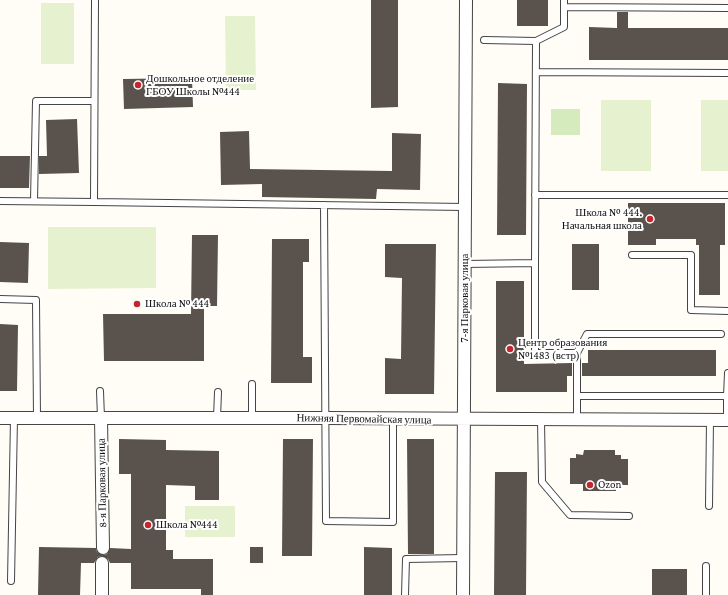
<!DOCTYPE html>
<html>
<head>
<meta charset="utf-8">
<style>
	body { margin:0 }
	canvas { display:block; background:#fffdf5 }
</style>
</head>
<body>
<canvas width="728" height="595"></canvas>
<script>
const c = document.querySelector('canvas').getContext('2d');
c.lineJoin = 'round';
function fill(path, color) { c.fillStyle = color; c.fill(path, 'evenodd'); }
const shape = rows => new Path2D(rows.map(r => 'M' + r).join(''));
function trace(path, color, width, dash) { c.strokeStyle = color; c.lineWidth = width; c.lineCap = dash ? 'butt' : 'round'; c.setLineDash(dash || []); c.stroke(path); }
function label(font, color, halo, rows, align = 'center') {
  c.font = font + ' "Crimson Pro",serif'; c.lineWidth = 4; c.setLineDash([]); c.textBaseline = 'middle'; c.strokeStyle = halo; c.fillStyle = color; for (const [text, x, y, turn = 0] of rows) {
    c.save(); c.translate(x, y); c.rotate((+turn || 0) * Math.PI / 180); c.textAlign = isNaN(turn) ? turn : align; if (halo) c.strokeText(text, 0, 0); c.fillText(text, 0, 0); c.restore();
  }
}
fill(shape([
	[551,109,580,109,580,135,551,135]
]), '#d5ebbd');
fill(shape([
	[41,3,74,3,74,64,41,64],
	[225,16,255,16,256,90,226,90],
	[601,100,651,100,651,171,601,171],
	[701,100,728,100,728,171,701,171],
	[48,227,156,227,156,288,48,289],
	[185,506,235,506,235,537,185,537]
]), '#e6f2cf');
fill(shape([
	[371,0,398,0,398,107,371,108],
	[517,0,548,0,548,26,517,26],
	[617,12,628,12,628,28,728,28,728,60,589,60,589,27,617,28],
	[192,78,193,107,124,109,123,79],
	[498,83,527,84,526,235,497,235],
	[77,119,79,173,39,174,39,156,47,156,46,120],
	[249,131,250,169,392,171,392,133,421,134,420,190,377,189,376,199,262,197,262,184,221,185,220,132],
	[0,156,30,156,29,188,0,188],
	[628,203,725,203,725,245,720,245,720,295,699,295,699,245,696,245,696,239,656,239,656,245,628,245],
	[192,235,218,235,217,306,204,306,204,361,104,361,103,314,191,314],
	[272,239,309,239,309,262,303,262,303,357,312,357,312,383,271,383],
	[0,242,29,243,28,283,0,282],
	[385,244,436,244,434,394,385,394,385,358,401,359,402,278,385,277],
	[572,244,599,244,599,290,572,290],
	[496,281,524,281,524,364,572,363,572,376,567,376,567,392,496,392],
	[0,324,18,325,17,391,0,391],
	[588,350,716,350,716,376,582,376,582,363,588,363],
	[119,439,166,440,166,450,219,451,219,500,195,500,195,486,166,485,166,550,173,550,173,559,213,559,213,595,201,595,201,589,131,589,131,563,110,563,108,559,102,556,98,557,94,563,81,563,80,595,38,595,39,547,96,548,97,552,103,555,107,554,110,548,131,549,131,474,119,474],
	[283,439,313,439,312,556,282,556],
	[407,439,434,439,434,554,408,554],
	[584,450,615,450,615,455,621,455,621,459,628,459,628,485,616,485,616,491,583,491,583,484,570,484,570,458,576,458,576,454,583,455],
	[495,472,527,472,526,595,494,595],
	[250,547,263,547,263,563,250,563],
	[364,547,392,548,392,595,364,595],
	[652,569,687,569,687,595,652,595]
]), '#5a524d');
const service = shape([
	[564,7,728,8],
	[484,40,536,41,564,27,564,0],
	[536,72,728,73],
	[535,195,728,195],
	[0,201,94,202,95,0],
	[34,201,36,101,93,101],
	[94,202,465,207],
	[324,205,326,521,393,522,393,419],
	[632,255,691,255,691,310,728,311],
	[535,263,536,41],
	[465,264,535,263,535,353,577,353,577,420],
	[0,299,36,300,37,418],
	[577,353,587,334,721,334],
	[100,391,101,418],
	[577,396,727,396,727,420],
	[727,396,728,373],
	[217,418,218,392],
	[252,418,252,384],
	[541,420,542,482,570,515,629,516],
	[709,506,710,420],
	[706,566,706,595],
	[11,581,14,418],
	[405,595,406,559,463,558]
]);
const minor = shape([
	[0,418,325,418,728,420],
	[101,418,103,548],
	[102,595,102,563],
	[463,595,466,0]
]);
trace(service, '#444', 8);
trace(minor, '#444', 14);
trace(service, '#fff', 6);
trace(minor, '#fff', 12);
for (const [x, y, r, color] of [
	[138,85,4,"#c4262e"],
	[650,219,4,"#c4262e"],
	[137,304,4,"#c4262e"],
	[510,349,4,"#c4262e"],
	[590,485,4,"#c4262e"],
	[148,525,4,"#c4262e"]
]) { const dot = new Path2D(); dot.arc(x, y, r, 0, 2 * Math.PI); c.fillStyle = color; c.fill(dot); trace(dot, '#fff', 1.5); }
label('11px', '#111', '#fff', [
	["Дошкольное отделение",146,79],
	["ГБОУ Школы №444",146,92],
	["Школа № 444.",642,213,"right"],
	["Начальная школа",642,226,"right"],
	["Школа № 444",145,304],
	["Центр образования",518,343],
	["№1483 (встр)",518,356],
	["Ozon",598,485],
	["Школа №444",156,525]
], 'left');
label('11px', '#111', '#fff', [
	["7-я Парковая улица",465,298,-90],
	["Нижняя Первомайская улица",364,419,1],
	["8-я Парковая улица",102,483,-91]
]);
</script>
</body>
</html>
